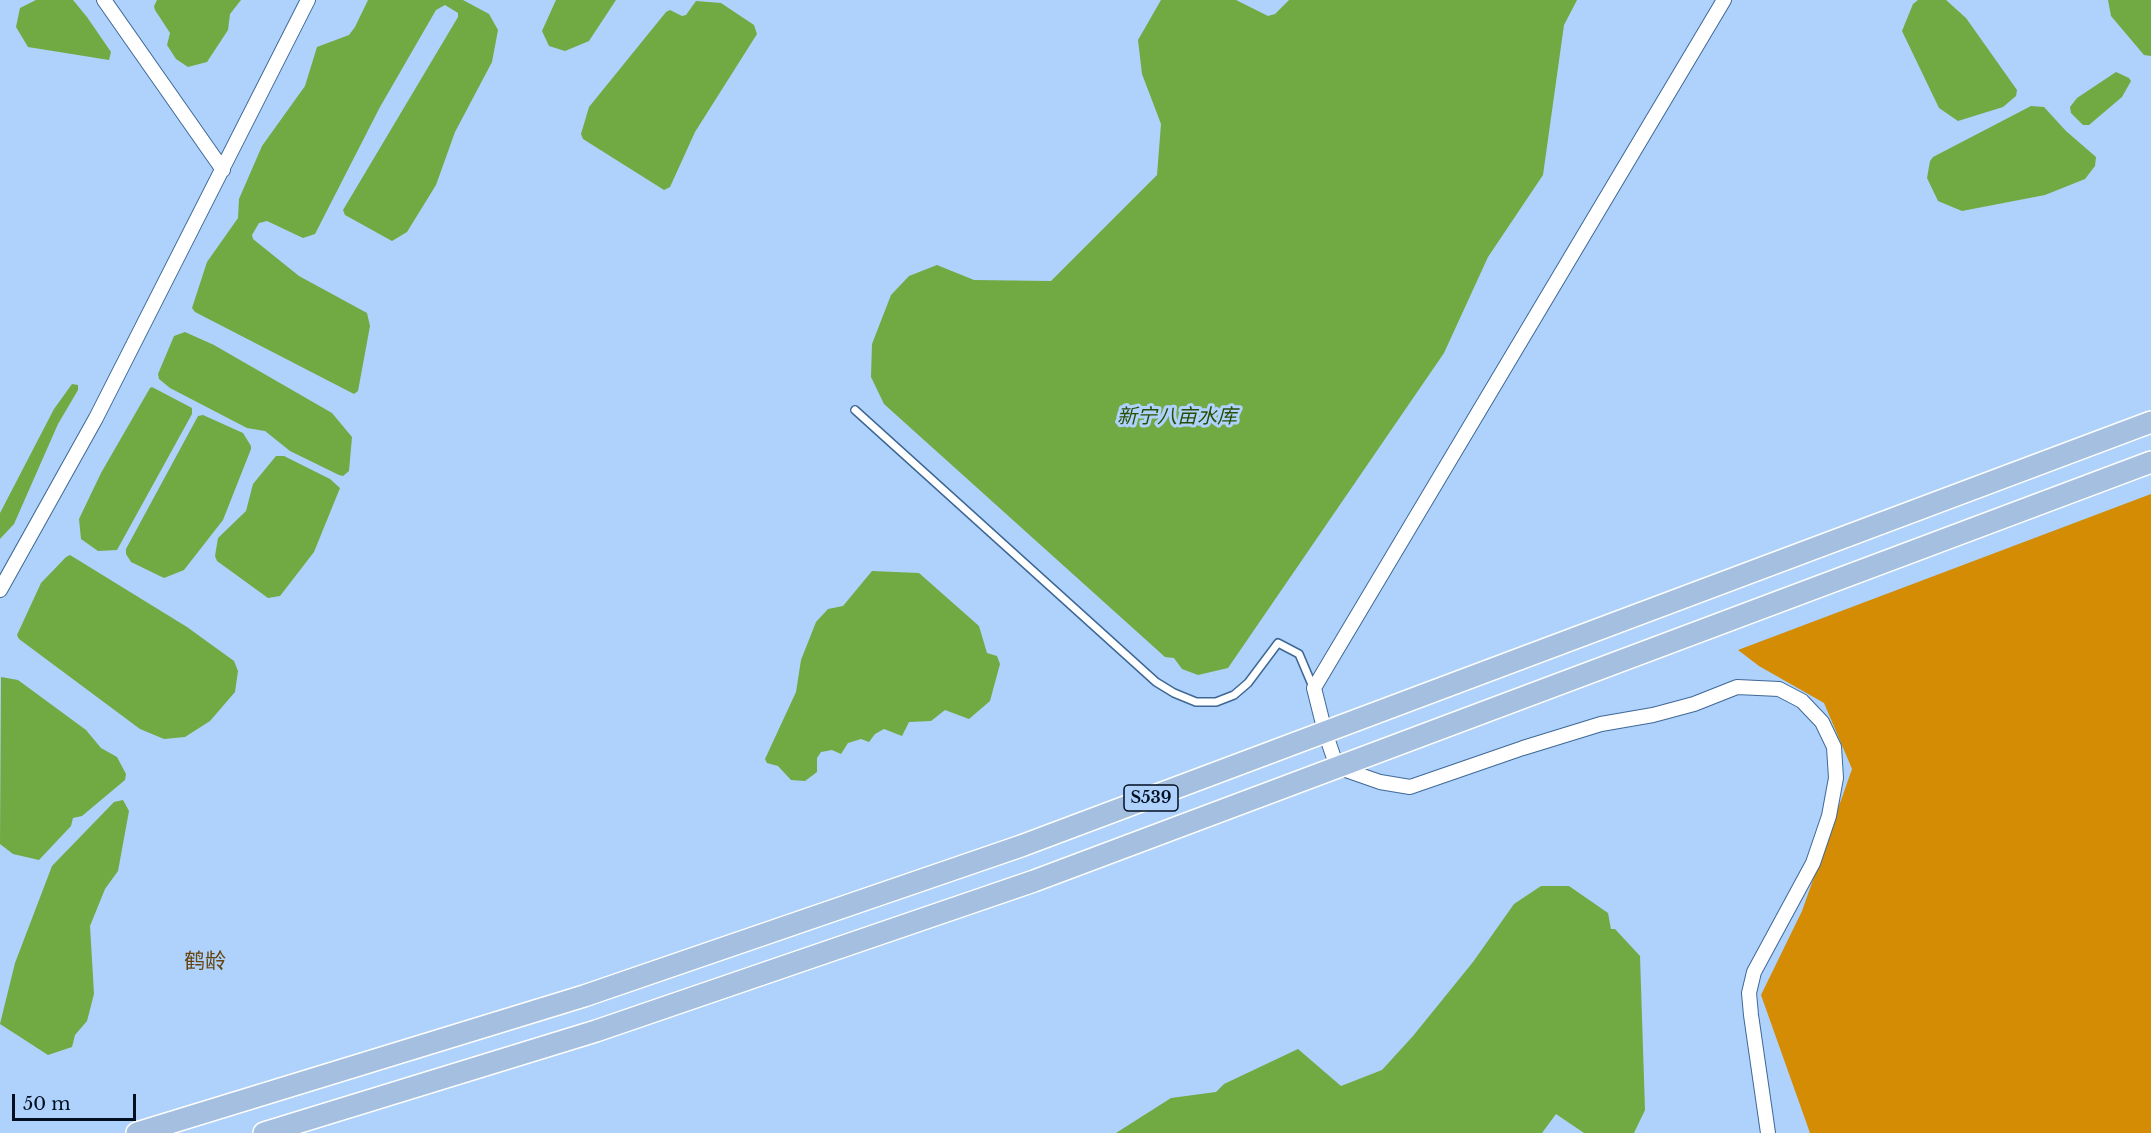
<!DOCTYPE html>
<html>
<head>
<meta charset="utf-8">
<style>
	body { margin:0 }
	#map { position:relative; width:2151px; height:1133px; overflow:hidden; background:#aed2fb; font-family:"Libre Baskerville",serif }
	canvas { display:block }
	.scale { position:absolute; left:12px; top:1094px; width:124px; height:27px; box-sizing:border-box; border:3px solid #020f21; border-top:0; padding-left:8px; font-size:18px; line-height:21px; white-space:nowrap; color:#020f21; -webkit-text-stroke:4px #aed2fb; paint-order:stroke }
</style>
</head>
<body>
<div id="map">
<canvas width="2151" height="1133"></canvas>
<div class="scale">50 m</div>
</div>
<script>
const c = document.querySelector('canvas').getContext('2d');
c.lineJoin = 'round';
function fill(path, color) { c.fillStyle = color; c.fill(path, 'evenodd'); }
const shape = rows => new Path2D(rows.map(r => 'M' + r).join(''));
function trace(path, color, width, dash) { c.strokeStyle = color; c.lineWidth = width; c.lineCap = dash ? 'butt' : 'round'; c.setLineDash(dash || []); c.stroke(path); }
function label(font, color, halo, rows, align = 'center') {
  c.font = font + ' "Libre Baskerville","Noto Sans SC",serif'; c.lineWidth = 6; c.setLineDash([]); c.textBaseline = 'middle'; c.strokeStyle = halo; c.fillStyle = color; for (const [text, x, y, turn = 0] of rows) {
    c.save(); c.translate(x, y); c.rotate((+turn || 0) * Math.PI / 180); c.textAlign = isNaN(turn) ? turn : align; if (halo) c.strokeText(text, 0, 0); c.fillText(text, 0, 0); c.restore();
  }
}
fill(shape([
	[2151,494,2151,1133,1810,1133,1761,995,1802,911,1852,769,1824,703,1759,666,1738,650]
]), '#d38c04');
fill(shape([
	[36,0,73,0,87,17,111,52,109,60,28,47,16,27,20,8],
	[157,0,241,0,230,14,228,30,207,62,188,67,176,59,167,45,170,33,155,10,154,6],
	[368,0,463,0,489,14,498,30,492,62,455,132,436,185,407,232,392,241,345,215,343,210,458,17,458,13,445,5,436,10,380,107,315,234,303,238,267,221,259,223,252,235,253,239,299,276,367,313,370,326,358,391,354,394,195,312,192,308,207,262,238,218,239,199,262,146,305,86,317,47,349,35,355,27],
	[556,0,616,0,589,41,565,51,549,46,542,31],
	[1161,0,1236,0,1268,16,1275,14,1289,0,1577,0,1564,25,1543,175,1488,257,1444,353,1228,668,1198,675,1182,669,1174,658,1165,657,884,404,871,377,872,344,891,295,909,276,937,265,974,280,1051,281,1157,175,1161,124,1142,74,1138,40],
	[1918,0,1946,0,1966,18,2017,90,2016,96,2003,107,1958,121,1939,108,1902,31,1913,4],
	[2108,0,2151,0,2151,56,2144,55,2111,16],
	[696,1,721,3,754,25,757,34,695,132,670,187,664,190,583,139,581,134,589,107,666,12,670,10,682,16,686,15],
	[2116,72,2129,78,2131,81,2122,97,2089,125,2083,125,2071,113,2070,107,2077,98],
	[2031,106,2044,107,2066,131,2096,157,2095,166,2085,179,2045,195,1962,211,1938,201,1927,178,1930,161,1933,157],
	[185,332,214,345,332,413,352,437,349,471,343,476,339,475,290,451,265,431,247,428,170,388,159,379,158,374,174,336],
	[72,384,78,385,78,390,58,424,14,524,0,539,0,513,54,409],
	[152,387,192,408,192,414,117,550,98,551,81,539,79,519,101,473,150,388],
	[203,415,243,433,251,446,251,449,223,520,184,570,164,578,131,562,126,554,126,549,198,416],
	[276,456,284,456,330,479,340,488,314,552,280,596,268,598,217,561,215,556,218,538,246,511,253,484],
	[70,555,187,627,234,661,238,671,235,692,210,721,185,737,164,739,140,729,19,639,17,635,41,583,66,557],
	[872,571,919,573,979,626,987,653,997,656,1000,664,990,701,969,719,945,710,931,721,909,722,902,736,884,729,875,734,869,742,861,739,848,743,841,754,832,750,821,752,817,758,817,772,805,781,791,780,778,766,767,763,765,759,796,692,801,660,816,622,828,609,843,606],
	[1,677,18,680,86,730,101,748,117,757,126,774,125,780,82,816,73,818,71,826,39,860,13,854,0,844],
	[123,800,129,811,118,871,105,889,90,926,94,994,87,1021,75,1035,72,1047,48,1055,0,1024,15,963,52,866,114,802],
	[1541,886,1569,886,1608,913,1611,929,1615,929,1640,956,1645,1110,1634,1133,1584,1133,1556,1114,1542,1133,1116,1133,1171,1098,1216,1092,1224,1084,1298,1049,1341,1086,1382,1070,1413,1036,1473,962,1514,904]
]), '#71a942');
const lane = shape([
	[855,410,1156,682,1174,693,1196,702,1216,702,1234,695,1248,683,1278,643,1299,654,1313,687]
]);
const street = shape([
	[104,0,223,170],
	[1724,0,1314,688,1325,732,1337,767,1380,782,1410,787,1523,748,1601,724,1653,715,1694,704,1737,687,1779,689,1802,701,1822,722,1834,747,1836,778,1829,816,1813,863,1754,972,1749,993,1751,1015,1768,1133],
	[0,590,96,418,308,0]
]);
const primary = shape([
	[137,1133,584,996,1021,846,2151,422],
	[264,1133,596,1031,1034,881,2151,462]
]);
trace(lane, '#3f6896', 10);
trace(street, '#3f6896', 16);
trace(primary, '#fff', 24);
trace(lane, '#fff', 7);
trace(street, '#fff', 14);
trace(primary, '#a4bfdf', 21);
for (const [x, y, w] of [
	[1151,798,54]
]) { const box = new Path2D(); box.roundRect(x - w / 2, y - 13, w, 26, 4.5); c.fillStyle = '#aed2fb'; c.fill(box); trace(box, '#020f21', 1.5); }
label('bold 16px', '#020f21', null, [
	["S539",1151,798]
]);
label('italic 20px', '#294d00', '#aed2fb', [
	["新宁八亩水库",1177,417]
]);
label('21px', '#664510', '#aed2fb', [
	["鹤龄",205,962]
]);
</script>
</body>
</html>
